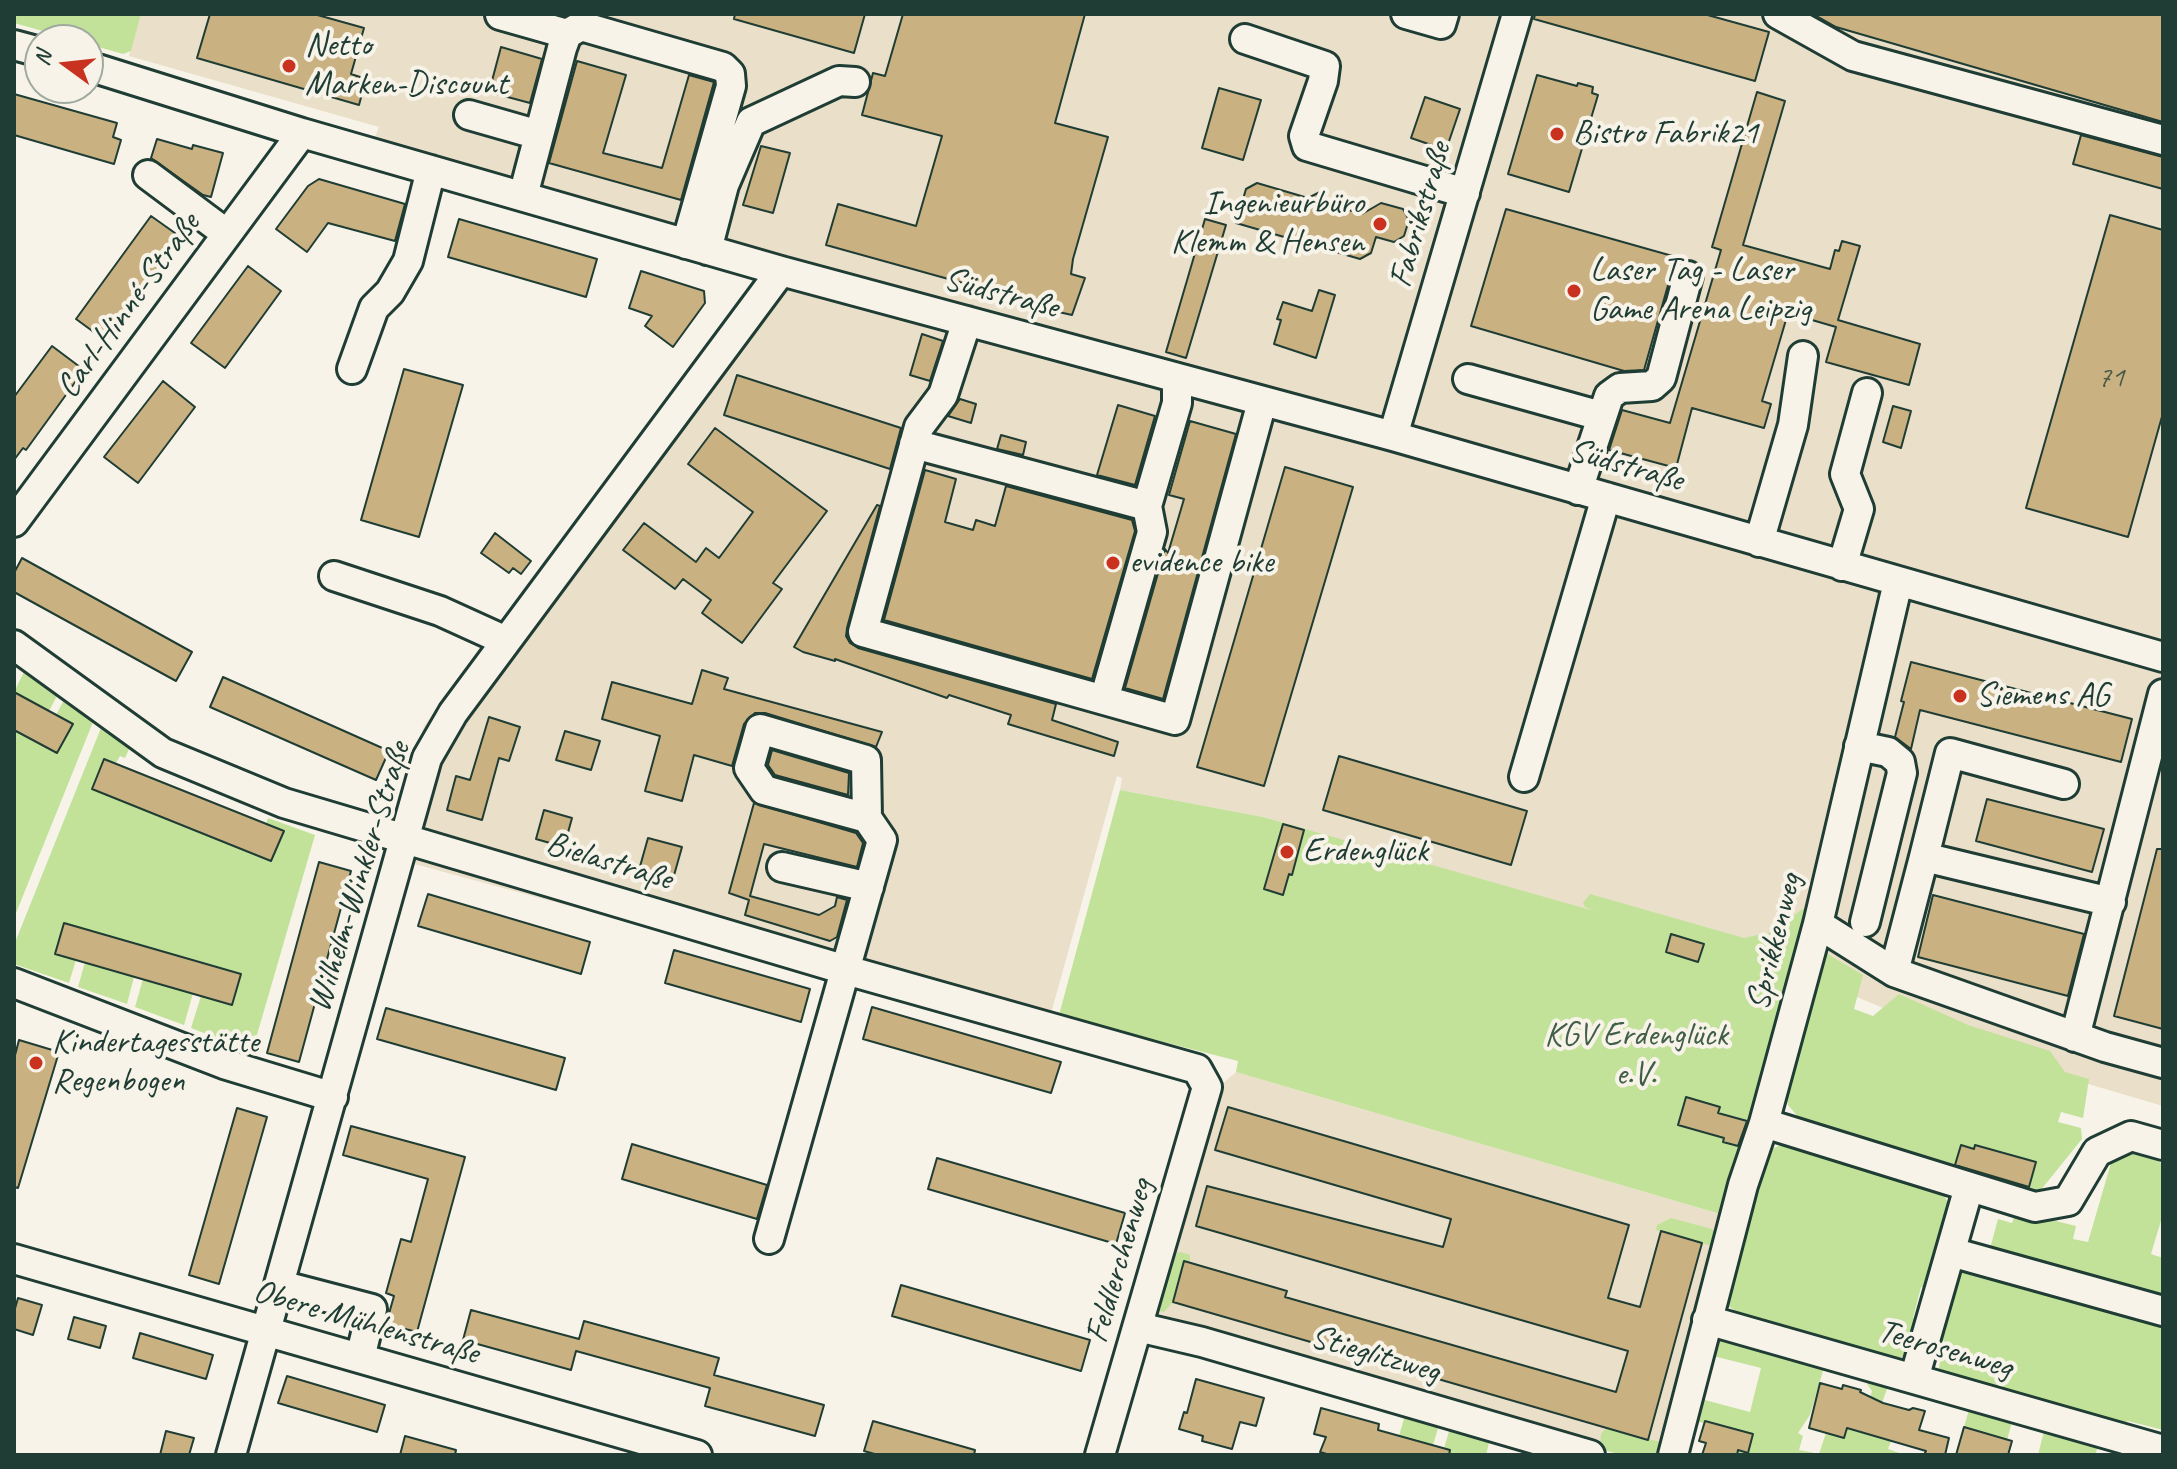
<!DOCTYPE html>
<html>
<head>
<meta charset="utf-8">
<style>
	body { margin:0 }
	#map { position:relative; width:2177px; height:1469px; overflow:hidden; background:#f7f3e8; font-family:Caveat,sans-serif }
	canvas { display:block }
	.frame { position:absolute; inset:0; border:16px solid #1f3d34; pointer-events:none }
	.north { position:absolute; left:24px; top:24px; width:80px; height:80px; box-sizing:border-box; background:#f7f3e8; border:2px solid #a1aaa0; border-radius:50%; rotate:285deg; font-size:22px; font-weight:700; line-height:32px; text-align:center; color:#1f3d34 }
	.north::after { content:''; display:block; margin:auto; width:28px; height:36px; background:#c8321e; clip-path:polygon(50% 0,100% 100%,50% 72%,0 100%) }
</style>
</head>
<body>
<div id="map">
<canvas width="2177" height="1469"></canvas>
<div class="frame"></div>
<div class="north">N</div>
</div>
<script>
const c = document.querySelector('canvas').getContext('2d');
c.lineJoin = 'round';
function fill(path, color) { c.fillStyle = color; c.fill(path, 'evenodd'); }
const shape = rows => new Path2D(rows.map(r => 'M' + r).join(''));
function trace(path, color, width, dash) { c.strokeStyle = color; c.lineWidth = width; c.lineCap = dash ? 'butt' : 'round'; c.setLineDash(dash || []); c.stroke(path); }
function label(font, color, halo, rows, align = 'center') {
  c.font = font + ' Caveat,sans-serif'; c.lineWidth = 8; c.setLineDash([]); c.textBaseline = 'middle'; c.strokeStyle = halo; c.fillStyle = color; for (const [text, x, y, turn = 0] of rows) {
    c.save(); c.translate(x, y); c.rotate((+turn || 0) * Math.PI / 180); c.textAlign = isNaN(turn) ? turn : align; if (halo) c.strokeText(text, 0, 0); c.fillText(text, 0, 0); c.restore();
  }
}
fill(shape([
	[141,14,2163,14,2163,1106,2007,1060,1795,971,1263,817,1120,790,1122,778,1117,776,1045,1035,385,856,424,726,757,281,364,165,379,127,129,56],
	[1236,1072,1727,1216,1666,1455,1622,1455,1156,1322,1154,1316,1221,1085]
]), '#eadfc9');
fill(shape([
	[14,14,141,14,131,51,123,54,88,44,88,40,75,40,14,23],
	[26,668,58,694,49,711,14,692],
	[64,700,93,722,14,918,14,730,57,753,73,724,56,715],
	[101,728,130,747,125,758,120,756,116,763,104,759,92,789,271,861,283,831,266,824,268,818,315,835,252,1052,191,1028,201,996,64,923,55,953,76,960,69,983,14,964,14,945],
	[1120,790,1263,817,1594,911,1585,907,1583,903,1590,894,1744,938,1771,932,1804,908,1809,918,1727,1216,1236,1072,1238,1061,1059,1015],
	[1826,953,1863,975,1854,1009,1873,1016,1899,994,1968,1025,2050,1051,2065,1072,2089,1079,2083,1118,2061,1112,2058,1122,2081,1128,2082,1139,2040,1191,2033,1197,2027,1195,2036,1162,1961,1145,1953,1174,1800,1119,1788,1105,1786,1092],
	[85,962,134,977,127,1004,78,987],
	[143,979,193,993,184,1025,135,1007],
	[1792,1144,1940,1188,1952,1210,1946,1209,1937,1239,1943,1242,1930,1289,1921,1287,1913,1318,1921,1321,1918,1334,1909,1344,1897,1366,1760,1327,1725,1304,1762,1153,1781,1145],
	[2134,1151,2155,1157,2163,1166,2163,1214,2151,1254,2163,1258,2163,1305,1988,1256,1998,1219,2012,1223,2016,1211,2076,1226,2073,1239,2088,1242,2111,1163],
	[1671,1218,1712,1229,1720,1241,1719,1248,1656,1230,1657,1225],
	[1180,1252,1190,1255,1190,1263,1184,1262,1173,1302,1164,1312,1155,1310,1171,1255],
	[1966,1262,2163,1317,2163,1430,2128,1421,2111,1428,1937,1378,1944,1341,1938,1339,1956,1273],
	[1712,1334,1825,1364,1810,1415,1798,1433,1803,1436,1799,1450,1819,1454,1826,1433,1843,1438,1847,1426,1860,1430,1872,1391,1867,1384,1869,1377,1889,1383,1882,1403,1891,1441,1888,1449,1905,1455,1737,1455,1738,1450,1748,1453,1753,1434,1705,1421,1704,1423,1690,1420],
	[1713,1356,1761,1368,1750,1412,1701,1399],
	[1970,1406,2013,1418,2007,1440,1964,1427],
	[1405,1415,1439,1425,1433,1445,1399,1436],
	[2045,1427,2099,1443,2095,1455,2038,1455],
	[1450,1428,1490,1439,1486,1455,1442,1455],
	[1606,1428,1668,1444,1666,1455,1622,1455,1600,1449,1601,1434]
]), '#c2e29a');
const building = shape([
	[210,14,314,14,364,28,351,74,366,79,359,105,197,58,210,14],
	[735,14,865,14,854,53,734,19,735,14],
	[903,14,1085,14,1055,123,1108,137,1073,259,1071,274,1085,278,1072,315,1023,304,1024,300,826,245,838,204,916,226,942,136,862,115,873,73,885,76,903,14],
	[1535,14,1704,14,1769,32,1755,81,1534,19,1535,14],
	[1813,14,2163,14,2163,122,1836,27,1813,14],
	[501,47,542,59,530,103,489,92,501,47],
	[577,61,626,75,603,153,662,168,689,75,714,82,681,200,549,163,577,61],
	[1537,75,1577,86,1578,83,1593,87,1592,93,1598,95,1569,192,1508,174,1537,75],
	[1219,88,1261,100,1243,160,1202,148,1219,88],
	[1757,92,1785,101,1743,245,1830,269,1835,250,1839,251,1842,241,1860,246,1838,320,1920,344,1909,385,1826,362,1836,327,1788,313,1762,401,1771,404,1764,428,1692,408,1676,468,1609,450,1622,410,1670,423,1721,250,1712,247,1757,92],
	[14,94,117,123,113,137,121,140,114,164,14,135,14,94],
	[1425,97,1460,109,1446,150,1411,138,1425,97],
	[2081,135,2163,157,2163,189,2073,164,2081,135],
	[157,139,192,149,193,145,223,153,211,197,203,195,151,158,157,139],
	[761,146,790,153,773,213,743,205,761,146],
	[319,179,405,204,395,241,328,223,307,252,276,229,308,186,319,179],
	[1257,183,1308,198,1320,192,1325,203,1362,214,1381,203,1403,209,1409,220,1404,236,1394,242,1376,237,1371,253,1360,259,1236,223,1246,189,1257,183],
	[1506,209,1676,257,1644,370,1624,371,1471,326,1506,209],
	[2110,215,2163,230,2163,413,2128,537,2026,508,2110,215],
	[151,216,182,238,106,341,76,319,151,216],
	[459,219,597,259,586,297,448,257,459,219],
	[1205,219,1226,225,1186,358,1166,352,1205,219],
	[248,266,281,291,225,368,191,343,248,266],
	[641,271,704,291,705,303,673,347,645,326,652,316,629,308,641,271],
	[1319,290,1335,295,1316,358,1274,344,1281,320,1277,319,1283,302,1312,311,1319,290],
	[922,334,943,341,930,381,910,375,922,334],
	[52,346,84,370,26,450,23,448,14,460,14,397,52,346],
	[404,369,463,385,419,537,361,520,404,369],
	[737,375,901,428,890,469,724,415,737,375],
	[163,381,195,407,138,483,104,457,163,381],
	[960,399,976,404,971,423,948,416,960,399],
	[1118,405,1155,416,1135,485,1097,475,1118,405],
	[1893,406,1911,411,1901,448,1883,442,1893,406],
	[1190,421,1236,434,1163,699,1125,688,1165,549,1168,553,1184,499,1169,495,1190,421],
	[715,428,827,511,773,583,782,589,742,643,702,613,711,600,683,579,675,589,623,550,644,523,696,562,706,548,719,558,753,512,688,464,715,428],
	[1001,435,1026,442,1023,455,997,449,1001,435],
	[1285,467,1353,487,1264,786,1197,767,1285,467],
	[925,470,956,479,945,522,973,530,976,520,995,526,1006,486,1132,520,1135,531,1092,679,884,620,925,470],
	[877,505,880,506,847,628,846,636,850,643,858,648,1056,704,1052,720,1118,742,1114,756,1008,724,1011,715,949,695,947,698,835,659,835,661,803,652,794,647,877,505],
	[495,533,531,561,521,574,513,568,509,573,481,553,495,533],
	[22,558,192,652,176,681,14,592,14,573,22,558],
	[1911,662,2132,719,2121,762,1920,710,1911,749,1895,737,1904,702,1901,701,1911,662],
	[702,670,728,678,724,689,882,732,876,747,765,713,755,713,744,724,732,766,694,755,682,801,645,791,660,736,602,719,612,682,692,704,702,670],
	[223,677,389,751,376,780,210,707,223,677],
	[14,692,73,724,57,753,14,730,14,692],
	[489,717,520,727,509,761,499,758,482,820,447,810,456,776,470,780,489,717],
	[565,731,600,741,591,770,556,760,565,731],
	[772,750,849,773,848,795,775,775,768,765,772,750],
	[1339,756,1527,811,1511,865,1323,810,1339,756],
	[104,759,284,831,271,861,92,789,104,759],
	[1987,799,2104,829,2092,872,1976,841,1987,799],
	[754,803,856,833,863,843,857,867,764,844,750,896,819,915,835,906,837,897,847,900,837,937,830,941,745,915,749,900,729,893,754,803],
	[544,810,572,818,564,847,536,839,544,810],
	[1283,824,1304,830,1292,875,1289,874,1283,895,1264,889,1283,824],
	[648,838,682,847,671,886,637,877,648,838],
	[2157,849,2163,849,2163,1029,2114,1016,2157,849],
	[319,862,351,871,299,1062,267,1053,319,862],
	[428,894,590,942,581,974,418,926,428,894],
	[1933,895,2084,934,2068,996,1918,957,1933,895],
	[64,923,241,974,232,1005,55,954,64,923],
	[1671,934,1704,944,1698,962,1666,952,1671,934],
	[674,950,810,989,801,1022,665,983,674,950],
	[872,1007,1061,1062,1051,1093,863,1039,872,1007],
	[386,1008,565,1058,556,1090,377,1039,386,1008],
	[19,1040,59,1052,18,1188,14,1187,14,1059,19,1040],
	[1686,1097,1720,1107,1718,1113,1747,1121,1738,1146,1723,1142,1724,1138,1678,1125,1686,1097],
	[1228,1107,1629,1225,1608,1298,1640,1307,1661,1231,1702,1243,1648,1440,1173,1302,1184,1261,1287,1291,1285,1297,1616,1392,1628,1351,1196,1226,1207,1186,1443,1247,1451,1219,1215,1150,1228,1107],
	[237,1108,267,1117,219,1284,189,1275,237,1108],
	[351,1126,465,1157,417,1332,386,1324,394,1296,386,1293,401,1239,411,1242,428,1179,343,1155,351,1126],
	[632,1144,767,1185,757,1219,622,1179,632,1144],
	[1961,1145,1974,1149,1975,1145,2036,1162,2029,1187,1955,1165,1961,1145],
	[937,1158,1125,1213,1116,1244,928,1189,937,1158],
	[901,1285,1090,1340,1081,1371,892,1316,901,1285],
	[18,1298,42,1305,33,1335,14,1329,14,1312,18,1298],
	[471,1310,579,1339,584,1321,719,1358,714,1375,824,1405,815,1436,705,1406,710,1388,576,1351,571,1370,463,1340,471,1310],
	[74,1317,106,1326,100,1348,68,1339,74,1317],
	[140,1333,213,1355,206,1379,133,1358,140,1333],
	[287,1376,385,1405,377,1432,278,1403,287,1376],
	[1196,1379,1264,1398,1256,1426,1240,1422,1232,1449,1202,1441,1203,1436,1179,1429,1184,1412,1187,1413,1196,1379],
	[1820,1383,1842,1389,1843,1385,1861,1390,1860,1392,1883,1403,1909,1410,1913,1408,1925,1411,1919,1430,1949,1438,1945,1455,1924,1455,1926,1451,1847,1428,1844,1438,1809,1428,1820,1383],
	[1321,1408,1379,1424,1378,1430,1450,1450,1449,1455,1330,1455,1320,1452,1326,1437,1314,1434,1321,1408],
	[873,1421,975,1450,974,1455,878,1455,864,1451,873,1421],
	[1705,1421,1753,1434,1748,1453,1738,1450,1737,1455,1702,1455,1706,1443,1699,1441,1705,1421],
	[1964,1427,2012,1441,2008,1455,1956,1455,1964,1427],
	[166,1431,194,1438,189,1455,160,1455,166,1431],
	[405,1436,456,1450,455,1455,400,1455,405,1436]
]);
fill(building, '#cab181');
trace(building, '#1f3d34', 2);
const minor = shape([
	[1406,14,1441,24,1444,14],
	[1778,14,1853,56,2163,140],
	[500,15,567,34],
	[1245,39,1325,66,1323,81,1304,136,1307,146,1465,193],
	[14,45,40,52],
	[88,66,302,133,781,271,1393,436,2163,657],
	[469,115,539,135],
	[148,175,227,234],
	[523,196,562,48,567,34,581,26,723,67,730,74,731,86,686,244],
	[707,250,724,185,751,122,839,81,855,82],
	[967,321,943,395,919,427,863,632,1104,700],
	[352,369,374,308,390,292,408,261,431,170],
	[1177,378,1177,403,1147,506,1152,532,1104,700,1175,720,1262,402],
	[1468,379,1601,416],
	[1393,436,1517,14],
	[914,444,1147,506],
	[1578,490,1609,396,1620,388,1652,386,1661,378,1688,276],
	[14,522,302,133],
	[1759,542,1793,425,1803,356],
	[1842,566,1859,509,1845,474,1867,393],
	[334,576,440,611,506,641],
	[14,645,163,753,284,803,846,970,1197,1069,1207,1087,1100,1455],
	[1859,746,1888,752,1900,762,1902,773,1865,922],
	[1524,777,1606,497],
	[1924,857,1950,753,2064,784],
	[782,867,869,887],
	[1818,924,1894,972,2105,1047,2163,1063],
	[1894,972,1924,857,2111,902],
	[14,983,224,1064,333,1097],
	[2075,1037,2163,694],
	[1764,1123,2035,1207,2068,1201,2097,1152,2131,1136,2163,1145],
	[769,1239,882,840,867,818,764,790,749,768,760,729,866,760,867,818],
	[1951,1252,2163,1311],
	[14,1259,697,1455],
	[280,1285,372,1309,360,1358],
	[1707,1320,2163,1450],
	[1138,1327,1202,1342,1590,1455],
	[1914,1379,1969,1187],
	[231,1455,427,758,453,713,781,271],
	[1673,1455,1743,1185,1764,1123,1818,924,1898,582]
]);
trace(minor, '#1f3d34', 34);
trace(minor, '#f7f3e8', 28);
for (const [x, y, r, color] of [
	[289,66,8,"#c8321e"],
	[1557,134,8,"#c8321e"],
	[1380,224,8,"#c8321e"],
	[1574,291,8,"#c8321e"],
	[1113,563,8,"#c8321e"],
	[1960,696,8,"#c8321e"],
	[1287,852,8,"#c8321e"],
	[36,1063,8,"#c8321e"]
]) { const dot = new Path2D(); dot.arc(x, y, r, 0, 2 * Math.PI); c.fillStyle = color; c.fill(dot); trace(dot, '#f7f3e8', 3); }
label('30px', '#4a5a47', null, [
	["71",2111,378]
]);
label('34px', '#1f3d34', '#f7f3e8', [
	["Netto",305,46],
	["Marken-Discount",305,85],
	["Bistro Fabrik21",1573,134],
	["Ingenieurbüro",1364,204,"right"],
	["Klemm & Hensen",1364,243,"right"],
	["Laser Tag - Laser",1590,271],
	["Game Arena Leipzig",1590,310],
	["evidence bike",1129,563],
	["Siemens AG",1976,696],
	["Erdenglück",1303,852],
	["Kindertagesstätte",52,1043],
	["Regenbogen",52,1082]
], 'left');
label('34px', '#1f3d34', '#f7f3e8', [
	["Fabrikstraße",1421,215,-74],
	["Südstraße",1001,294,15],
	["Carl-Hinné-Straße",129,306,-54],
	["Südstraße",1626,466,16],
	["Bielastraße",609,862,17],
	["Wilhelm-Winkler-Straße",360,877,-73],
	["Sprikkenweg",1775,942,-76],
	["Feldlerchenweg",1120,1261,-74],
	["Obere Mühlenstraße",366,1323,16],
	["Teerosenweg",1945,1350,16],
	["Stieglitzweg",1375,1355,16]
]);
label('34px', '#405e48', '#f7f3e8', [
	["KGV Erdenglück",1636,1036],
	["e.V.",1636,1075]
]);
</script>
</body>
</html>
